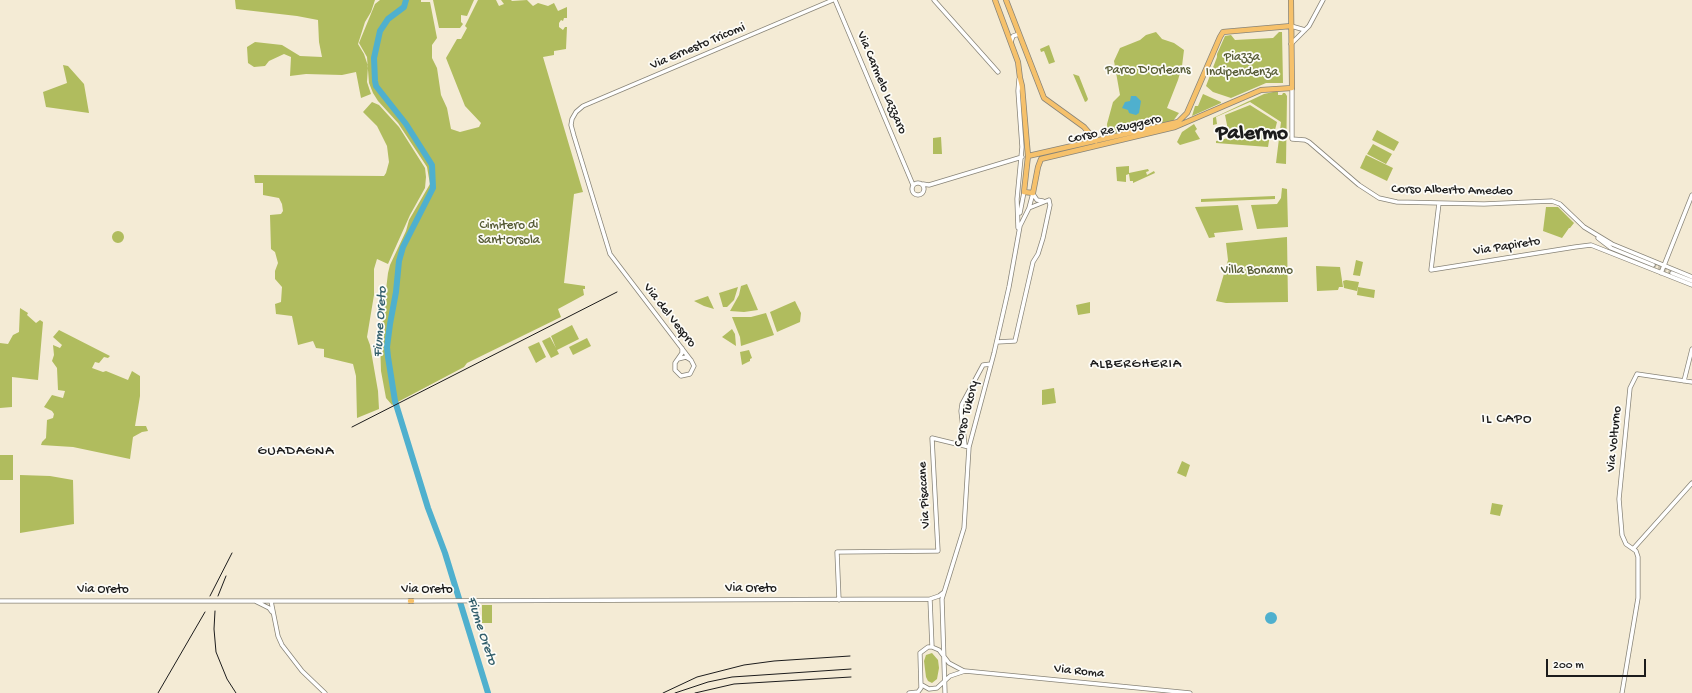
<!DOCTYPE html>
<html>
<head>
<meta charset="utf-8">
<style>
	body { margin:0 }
	#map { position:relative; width:1692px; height:693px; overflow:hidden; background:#f4ebd5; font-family:"Gochi Hand",sans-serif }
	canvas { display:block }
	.scale { position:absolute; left:1546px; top:659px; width:100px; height:18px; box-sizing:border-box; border:2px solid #1c1c1c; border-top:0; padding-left:5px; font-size:12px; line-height:14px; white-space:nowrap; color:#1c1c1c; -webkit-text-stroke:3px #fdfcf7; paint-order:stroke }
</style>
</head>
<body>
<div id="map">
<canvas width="1692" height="693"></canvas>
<div class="scale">200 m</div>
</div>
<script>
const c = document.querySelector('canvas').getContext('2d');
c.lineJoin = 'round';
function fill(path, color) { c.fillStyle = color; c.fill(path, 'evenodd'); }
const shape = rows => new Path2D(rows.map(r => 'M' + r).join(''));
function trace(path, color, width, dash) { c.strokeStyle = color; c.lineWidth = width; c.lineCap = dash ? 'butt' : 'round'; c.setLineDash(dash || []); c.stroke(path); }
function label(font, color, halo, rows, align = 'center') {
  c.font = font + ' "Gochi Hand",sans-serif'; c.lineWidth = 3.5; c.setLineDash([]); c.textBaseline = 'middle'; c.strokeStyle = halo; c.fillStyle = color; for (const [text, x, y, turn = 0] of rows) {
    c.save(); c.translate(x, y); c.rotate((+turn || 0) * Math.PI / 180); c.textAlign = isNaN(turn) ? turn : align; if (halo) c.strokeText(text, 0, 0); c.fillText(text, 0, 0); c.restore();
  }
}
fill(shape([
	[235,0,375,0,371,12,365,22,358,44,364,54,368,66,367,82,371,94,361,98,356,72,342,75,306,74,290,76,291,57,284,54,269,61,265,66,254,67,248,63,247,47,255,42,282,45,300,56,322,57,319,42,318,20,297,16,236,9],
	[380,0,421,0,421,2,430,2,437,38,432,45,432,58,437,68,441,95,447,108,451,129,460,132,479,127,481,123,465,106,446,58,457,39,461,39,467,28,465,26,478,0,496,0,499,6,504,4,501,0,511,0,512,1,527,0,533,6,538,3,548,6,554,3,558,11,567,7,567,18,564,18,563,21,561,20,559,23,559,27,563,30,565,27,567,27,566,49,554,51,554,55,543,57,583,192,574,194,564,283,585,286,585,289,583,289,584,295,558,309,561,317,467,363,464,367,392,405,386,398,381,371,380,341,388,273,390,265,406,231,409,220,430,184,427,167,398,123,378,101,373,93,369,83,367,57,359,43,375,4],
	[433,0,474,0,467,16,461,15,461,22,463,24,460,28,439,28],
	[1156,32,1162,39,1174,43,1184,50,1182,66,1178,80,1167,108,1179,113,1173,121,1108,136,1107,124,1113,102,1120,95,1114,61,1120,48,1140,40,1146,35],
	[1279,32,1282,32,1283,83,1266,83,1231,98,1213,92,1206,86,1217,57,1217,54,1225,36,1231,35,1235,40,1273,38],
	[1049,45,1055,62,1049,64,1044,51,1041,52,1040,49],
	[63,65,68,66,84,84,89,113,46,107,43,92,67,83],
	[1073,74,1079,76,1088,99,1087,101,1085,102],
	[1273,92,1278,92,1278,95,1282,95,1283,93,1285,93,1287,96,1286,164,1276,163,1281,122,1250,102,1216,117,1217,124,1213,125,1213,118,1264,94],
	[1203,94,1221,102,1221,103,1192,116,1195,106,1198,106],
	[372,102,379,105,399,127,425,168,426,177,425,188,410,215,388,264,377,259,374,269,374,295,367,337,370,345,378,391,379,409,357,418,356,376,353,364,324,357,324,349,316,348,313,341,298,345,292,316,276,314,275,304,281,302,282,287,275,279,275,271,278,263,275,252,271,249,270,215,281,214,283,211,282,204,279,198,263,195,263,183,255,183,254,175,384,176,386,173,389,162,387,146,377,126,363,112],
	[1250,105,1277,122,1275,130,1271,129,1268,147,1216,143,1216,141,1228,138,1227,125,1225,115],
	[1194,124,1197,129,1195,131,1200,139,1180,145,1177,142,1182,132],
	[1377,130,1399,142,1394,151,1372,140],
	[941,137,942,154,933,154,933,138],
	[1373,144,1392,154,1386,164,1367,154],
	[1366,155,1393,168,1387,181,1360,168],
	[1129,166,1129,173,1148,169,1149,171,1146,172,1147,175,1154,171,1155,173,1133,183,1133,181,1130,181,1129,174,1126,175,1126,182,1117,181,1116,167],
	[1282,188,1287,189,1288,227,1257,229,1251,205,1277,204,1281,198],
	[1275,196,1275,199,1201,202,1201,199],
	[1238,205,1243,230,1214,233,1215,237,1209,238,1195,207],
	[1546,207,1558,207,1574,223,1570,228,1569,228,1562,238,1543,231],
	'112 237a6 6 0 1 1 12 0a6 6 0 1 1-12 0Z',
	[1287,237,1288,302,1226,303,1216,301,1228,260,1226,243],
	[1356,260,1363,262,1360,276,1353,275],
	[1316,266,1340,267,1343,287,1339,287,1338,290,1317,291],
	[1346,280,1359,282,1357,291,1344,288,1343,281],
	[747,284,758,310,744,312,730,311,739,295,741,286],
	[738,287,734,300,727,307,723,307,719,293],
	[1358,287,1375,290,1374,298,1357,295],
	[708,296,714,309,704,306,694,301],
	[795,301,801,313,800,322,777,332,770,312],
	[1090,302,1090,313,1078,315,1076,305],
	[20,308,28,313,27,315,36,323,40,320,43,322,38,380,12,377,12,407,0,408,0,343,8,344,13,335,19,332],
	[766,313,774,335,741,346,740,337,732,317,751,317],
	[572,325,579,339,557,350,559,354,551,358,542,341,550,337,556,348,551,336],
	[732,329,735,334,736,346,722,337],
	[59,330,110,356,108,358,104,357,99,363,95,362,92,368,103,372,106,371,128,380,132,371,140,376,140,396,135,426,146,426,148,431,142,432,133,437,130,459,73,447,41,445,42,442,46,438,47,420,53,418,54,414,52,411,44,407,52,395,63,398,65,391,58,390,57,368,52,361,54,355,53,345,60,348,62,345,53,337],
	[587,338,591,346,573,355,569,347],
	[539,342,546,357,536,363,528,347],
	[749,350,752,358,750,359,750,361,742,365,740,352],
	[1054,388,1056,403,1042,405,1042,390],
	[0,455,13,455,13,480,0,480],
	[1182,461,1190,465,1186,477,1177,473],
	[20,475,50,476,73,480,74,524,20,533],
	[1492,503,1503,505,1500,516,1490,514],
	[482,605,492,605,492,623,482,623],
	[932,653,938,660,939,668,937,679,932,683,928,681,926,677,924,661,926,655]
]), '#b0bc5e');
fill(shape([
	[1131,96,1136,96,1141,101,1139,113,1136,115,1129,113,1128,110,1122,108,1125,102,1130,101],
	'1265 618a6 6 0 1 1 12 0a6 6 0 1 1-12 0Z'
]), '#4fb0ce');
trace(shape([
	[406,0,404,7,388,19,380,31,374,58,375,81,376,86,406,124,432,165,433,188,403,247,399,261,396,292,390,324,387,347,388,357,395,401,428,508,445,553,488,693]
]), '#4fb0ce', 6);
trace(shape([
	[1653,265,1672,273]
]), '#c9c2b0', 3.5, [3.5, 2]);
const minor = shape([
	[835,0,913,185],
	[934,0,998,72],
	[1291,26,1305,30],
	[1011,42,1013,36,1019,34],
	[1291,44,1309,26,1323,0],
	[1292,88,1292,139,1305,140,1309,142,1359,185,1379,198,1397,202,1484,204,1552,201,1560,204,1584,227,1612,244,1692,277],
	'912 189a6 6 0 1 1 12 0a6 6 0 1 1-12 0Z',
	[923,184,929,185,1022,157],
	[1033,194,1037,200,1043,201],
	[1439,203,1431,270,1575,247,1591,245,1692,285],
	[1020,213,1024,192],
	[1018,228,1017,199,1022,147,1018,91,1019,79],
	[1598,238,1611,248,1653,265],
	[1661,273,1692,195],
	[1672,273,1692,281],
	[997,342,1015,341,1033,262,1038,254,1043,238,1050,205,1049,200,1029,208],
	[678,359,686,357,691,360,694,366,690,374,681,376,675,370,675,363,682,353,682,348],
	[690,359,610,254,574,136,571,125,572,119,576,112,583,106,833,0],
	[1684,381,1692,349],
	[965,446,961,411,962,404,983,365,991,364],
	[1633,549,1692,483],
	[930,599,932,647],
	[839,600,837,552,938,551,932,438,969,447],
	[0,601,410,601],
	[255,601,269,608,272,612],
	[271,601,278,636,282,645,302,671,325,693],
	[412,601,930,599,939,596,944,592],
	[922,685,929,689,937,688,950,676,965,671,1190,693],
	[909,693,918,692,921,688,920,653,928,647,932,647,939,650,949,663,964,671],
	[945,693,942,599,964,528,969,447,994,353,1009,287,1020,226,1029,208,1033,193],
	[1622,693,1638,598,1638,557,1636,551,1626,544,1622,535,1619,499,1630,388,1637,374,1692,382]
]);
const major = shape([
	[995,0,1018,62,1020,78,1022,86,1028,156,1024,192,1033,193,1038,167,1041,159,1175,127,1261,90,1292,88,1291,0],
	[1006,0,1044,98,1084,127,1096,141],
	[1028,156,1178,122,1187,113,1220,37,1223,32,1291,26],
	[410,601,412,601]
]);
trace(minor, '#888478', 5);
trace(major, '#888478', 6);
trace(minor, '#fff', 3.5);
trace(major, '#f6c16b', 4.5);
trace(shape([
	[352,427,617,292],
	[210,596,232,553],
	[218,596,226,576],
	[215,611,214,629,216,652,227,679,236,693],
	[158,693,205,612],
	[663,693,697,677,744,665,774,661,850,656],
	[675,693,708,682,732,677,851,669],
	[695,693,734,684,851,677]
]), '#1c1c1c', 1);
label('13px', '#1c1c1c', '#fdfcf7', [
	["Via Ernesto Tricomi",698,47,-23],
	["Via Carmelo Lazzaro",881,83,67],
	["Corso Re Ruggero",1115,130,-13],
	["Corso Alberto Amedeo",1452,191,1],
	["Via Papireto",1507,247,-9],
	["Via del Vespro",669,316,52],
	["Corso Tukory",967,414,-76],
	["Via Volturno",1615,439,-84],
	["Via Pisacane",925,495,-93],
	["Via Oreto",751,589],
	["Via Oreto",103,590],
	["Via Oreto",427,590],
	["Via Roma",1079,672,6]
]);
label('13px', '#575c36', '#fdfcf7', [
	["Piazza",1242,58],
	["Indipendenza",1242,73],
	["Parco D'Orleans",1148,71],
	["Cimitero di",509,226],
	["Sant'Orsola",509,241],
	["Villa Bonanno",1257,271]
]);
label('italic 14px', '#335f6c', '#fdfcf7', [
	["Fiume Oreto",381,322,-86],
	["Fiume Oreto",481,631,72]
]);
c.letterSpacing = '1px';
label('14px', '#1c1c1c', '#fdfcf7', [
	["ALBERGHERIA",1136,365],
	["IL CAPO",1507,420],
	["GUADAGNA",296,452]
]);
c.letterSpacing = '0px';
label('bold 21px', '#1c1c1c', '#fdfcf7', [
	["Palermo",1252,135]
]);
</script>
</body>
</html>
